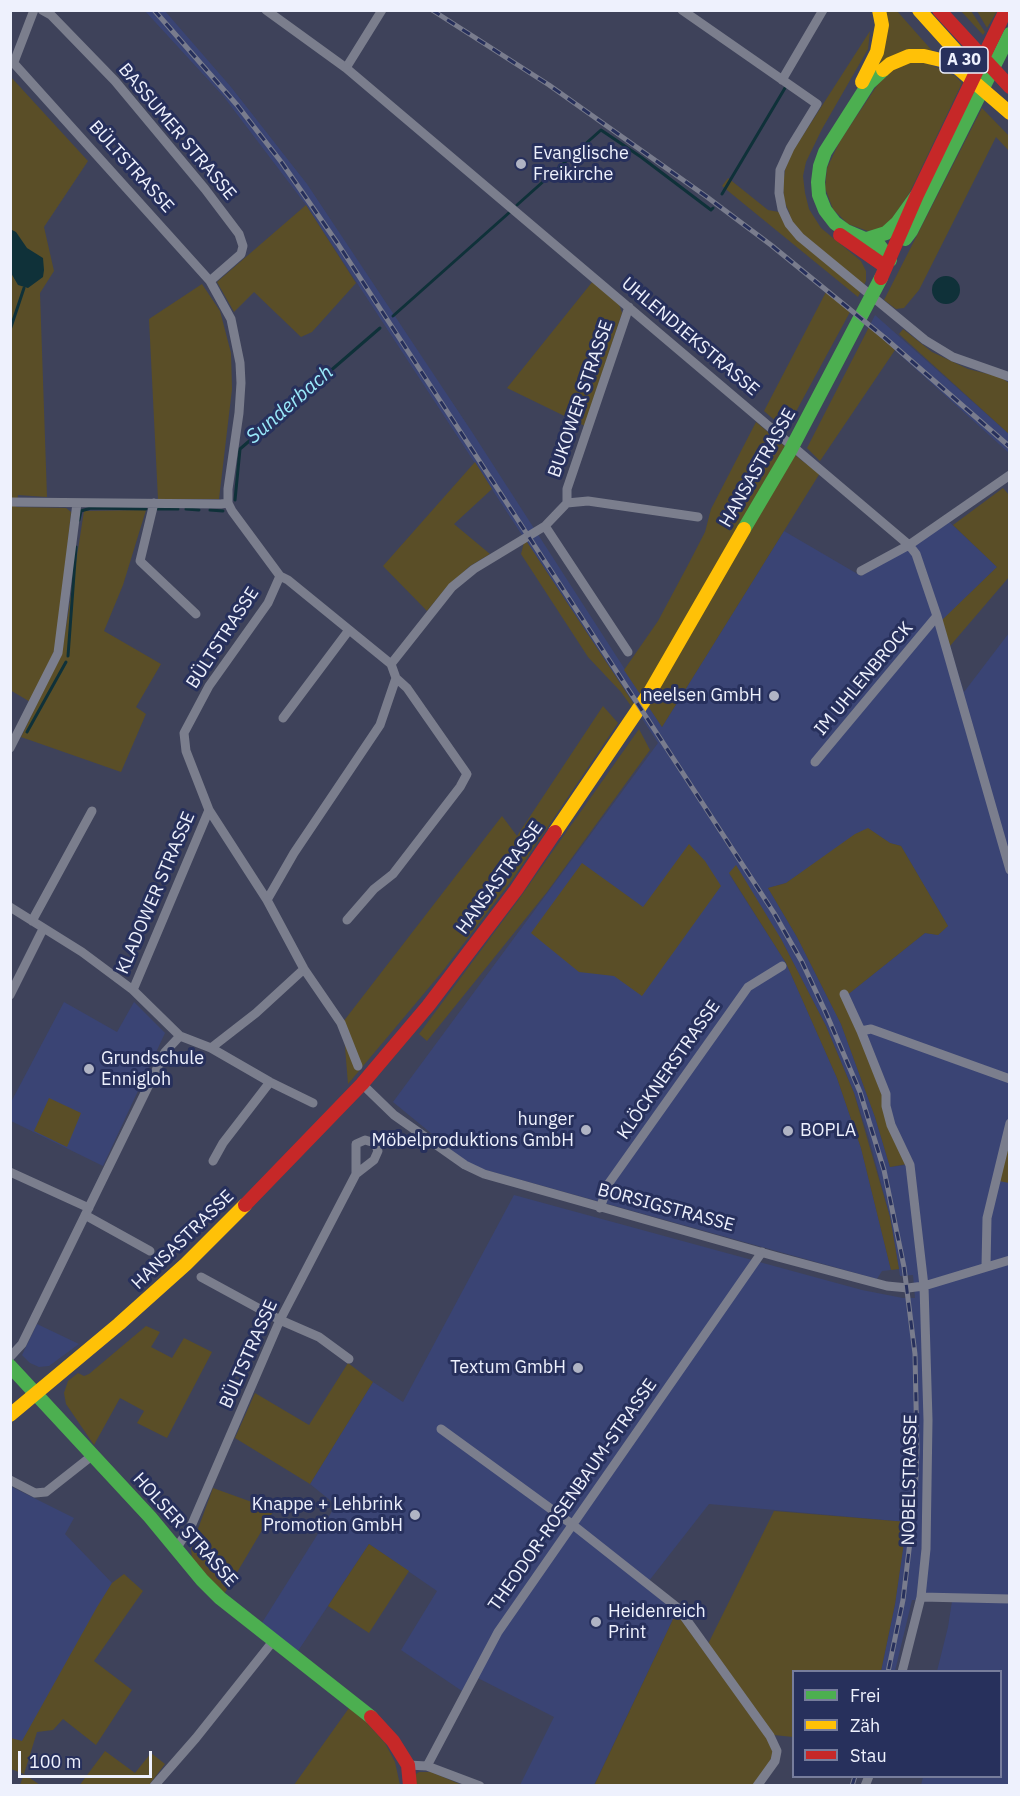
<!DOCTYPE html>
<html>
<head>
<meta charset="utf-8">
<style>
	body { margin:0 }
	#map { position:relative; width:1020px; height:1796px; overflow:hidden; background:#3e425a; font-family:"IBM Plex Sans",sans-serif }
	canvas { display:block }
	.frame { position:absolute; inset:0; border:12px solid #eef1fd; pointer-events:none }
	.legend { position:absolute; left:792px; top:1670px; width:210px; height:108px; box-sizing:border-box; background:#27305c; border:2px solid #777d9c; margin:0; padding:8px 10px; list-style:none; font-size:18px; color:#eef1fd }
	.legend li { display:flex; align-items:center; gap:12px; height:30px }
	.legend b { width:30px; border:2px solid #777d9c }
	.scale { position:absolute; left:18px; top:1751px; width:134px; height:27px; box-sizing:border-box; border:3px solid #eef1fd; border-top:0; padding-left:8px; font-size:18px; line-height:21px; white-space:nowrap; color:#eef1fd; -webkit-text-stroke:4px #27305c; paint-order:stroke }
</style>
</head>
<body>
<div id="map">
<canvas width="1020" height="1796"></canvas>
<div class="frame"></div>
<ul class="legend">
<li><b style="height:8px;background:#4caf50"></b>Frei</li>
<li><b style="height:8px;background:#ffc107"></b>Zäh</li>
<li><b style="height:8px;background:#c62828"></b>Stau</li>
</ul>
<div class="scale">100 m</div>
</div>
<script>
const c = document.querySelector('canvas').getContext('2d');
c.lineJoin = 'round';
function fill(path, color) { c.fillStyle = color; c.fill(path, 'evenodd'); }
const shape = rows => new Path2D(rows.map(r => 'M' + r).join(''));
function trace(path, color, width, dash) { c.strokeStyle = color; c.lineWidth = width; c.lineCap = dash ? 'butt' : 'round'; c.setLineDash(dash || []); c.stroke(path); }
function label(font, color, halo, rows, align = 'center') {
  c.font = font + ' "IBM Plex Sans",sans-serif'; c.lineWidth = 6; c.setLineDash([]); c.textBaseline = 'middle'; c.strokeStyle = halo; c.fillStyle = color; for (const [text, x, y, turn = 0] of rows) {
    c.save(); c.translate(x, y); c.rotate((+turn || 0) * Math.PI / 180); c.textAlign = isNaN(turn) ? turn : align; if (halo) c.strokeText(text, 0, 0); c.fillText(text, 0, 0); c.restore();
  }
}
fill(shape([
	[145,11,165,11,231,87,307,184,472,432,662,727,784,531,861,576,889,559,944,517,997,567,942,621,964,692,1009,633,1009,1785,921,1785,923,1777,1000,1776,1000,1672,937,1671,948,1627,952,1601,912,1600,895,1671,881,1671,895,1604,906,1522,709,1504,645,1586,676,1613,594,1785,520,1785,554,1717,472,1675,462,1691,401,1650,437,1591,369,1544,296,1654,260,1626,336,1505,310,1484,373,1382,403,1402,514,1195,862,1290,903,1298,915,1298,913,1275,900,1276,890,1217,869,1138,854,1093,826,1026,781,939,729,874,786,963,837,1078,861,1148,891,1270,882,1271,877,1279,482,1169,465,1161,393,1102,658,743,306,205,224,97],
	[869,829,890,843,901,846,948,926,938,935,925,933,846,996,907,1165,890,1167,875,1117,841,1024,797,937,768,888,786,883],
	[875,315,1009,434,1009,453,869,327],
	[64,1002,117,1032,134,1002,165,1033,103,1166,11,1121,10,1104],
	[37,1324,79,1344,49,1366,39,1367,30,1363,22,1355],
	[10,1486,74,1518,65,1534,112,1583,22,1742,10,1738]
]), '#3a4474');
fill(shape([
	[882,11,897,11,935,54,876,70],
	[961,11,971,11,985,32,983,35],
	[977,11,997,11,987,28],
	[870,31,868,49,822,129,806,162,803,176,805,193,809,209,821,228,861,261,866,271,866,281,858,297,722,186,728,178,768,210,790,214,784,201,783,185,785,170,791,154],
	[911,62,925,62,955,76,962,83,910,192,892,219,881,229,868,231,848,224,833,209,825,188,827,168,840,141,878,84,893,69],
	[10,76,88,161,44,227,54,271,40,293,47,497,18,495,16,507,66,508,71,512,58,639,50,663,32,703,10,690],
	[982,108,1009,136,1009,151,996,137,919,290,904,308,896,309,884,300],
	[306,205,356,283,312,332,301,337,254,292,234,312,217,282],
	[593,281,619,304,622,313,585,426,507,388],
	[202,284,220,311,231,353,232,389,219,499,158,499,149,319],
	[826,292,850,312,786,430,764,411],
	[869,327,895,350,820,461,807,448],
	[903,329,932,352,968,369,1000,377,1009,383,1009,434,899,334],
	[756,422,801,460,820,473,662,727,624,670,658,621,689,563,705,532,711,509],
	[475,462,492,489,454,524,490,554,470,566,445,589,427,611,383,566],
	[1003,488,1009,495,1009,577,950,646,942,620,997,567,953,525],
	[146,510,123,585,104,631,161,664,136,707,146,714,121,772,21,737,58,660,63,646,84,511],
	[525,539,638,710,636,713,621,692,588,657,521,554],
	[603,706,618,723,512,880,442,972,348,1084,343,1022,502,816,517,836],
	[639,729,650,750,547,892,427,1041,419,1034,519,899],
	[868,828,890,843,901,846,948,926,938,935,925,933,846,996,907,1164,890,1167,875,1117,841,1024,797,937,768,888,786,883,855,834],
	[689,844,705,861,721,886,642,996,614,976,579,972,531,933,582,863,643,907],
	[736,865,781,939,826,1026,854,1093,890,1217,899,1269,891,1270,861,1148,837,1078,786,963,729,873],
	[49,1098,81,1113,67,1147,34,1131],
	[1009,1139,1009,1183,999,1181],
	[146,1326,160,1332,151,1347,172,1358,184,1338,212,1352,167,1438,137,1423,144,1411,120,1398,94,1445,66,1404,64,1393,68,1381,78,1373,84,1376,89,1374],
	[348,1363,373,1382,310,1484,235,1438,255,1393,309,1425],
	[213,1488,274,1510,223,1596,192,1558,191,1548],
	[774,1511,907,1522,895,1604,881,1671,794,1672,793,1737,774,1735,707,1646],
	[369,1544,409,1571,369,1633,328,1606],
	[124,1574,143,1591,94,1661,132,1690,96,1745,63,1719,53,1730,37,1732,24,1774,40,1785,20,1785,24,1774,11,1769,11,1738,22,1741,97,1607,112,1583],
	[676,1613,768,1739,773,1753,769,1763,753,1785,594,1786],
	[349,1708,366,1722,385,1743,395,1762,400,1785,294,1785],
	[105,1751,135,1773,151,1753,165,1764,149,1785,79,1786],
	[419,1772,431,1772,462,1785,413,1785,413,1776]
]), '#5a4e27');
fill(shape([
	[10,229,16,232,27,248,43,258,44,270,43,277,28,288,18,285,11,273],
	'932 290a14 14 0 1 1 28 0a14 14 0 1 1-28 0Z'
]), '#0f3139');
trace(shape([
	[722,194,785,88],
	[517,205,601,130,641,157,711,210,713,208],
	[393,316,511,211],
	[10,330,24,288],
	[235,500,240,449,380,328],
	[158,509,178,509],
	[186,509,199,510],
	[210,510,223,511],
	[79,520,81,511,91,508,146,509],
	[68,656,76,547],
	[27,732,66,662]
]), '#0f3139', 3);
trace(shape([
	[42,10,51,15,115,81,205,189,239,234,243,246,241,254,210,281],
	[266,10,346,68,909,545,916,554,937,616,1010,870],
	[682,10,817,104,790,148,780,170,779,193,782,209,789,224,800,237,925,340,953,357,1010,377],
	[10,59,210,281,231,319,240,363,241,383,239,413,228,489,228,503,232,511,280,576,288,580,391,664,396,678,380,725,294,853,267,900],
	[14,62,34,10],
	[346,68,382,10],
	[782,80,823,10],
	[10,502,221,504,228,503],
	[154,503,140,561,196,614],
	[567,503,567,489,629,307],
	[545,526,628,652],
	[861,571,909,545,1010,475],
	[280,576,268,603,209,686,184,733,186,751,209,810,267,900,304,969,341,1023,358,1066],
	[391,664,452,587,474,569,545,526,567,503,588,501,698,517],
	[283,718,349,630],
	[10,748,58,653,77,503],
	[815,762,937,616],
	[10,907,82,952,133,990,180,1036,211,1048,270,1082,313,1103],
	[347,920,374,889,393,874,460,787,467,774,407,688,396,678],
	[32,921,92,811],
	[133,990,209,810],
	[844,994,861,1031,886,1094,886,1106,891,1125,910,1165,924,1286,928,1420,926,1549,921,1597,902,1672],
	[10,995,43,929],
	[861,1031,871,1029,1010,1079],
	[211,1048,256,1013,304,969],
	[362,1084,394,1115,465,1165,484,1174,778,1257,887,1286,908,1288,924,1286,1010,1260],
	[213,1161,223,1143,270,1082],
	[10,1172,89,1208],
	[600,1208,609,1183,748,987,782,966],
	[85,1215,150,1251],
	[986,1266,987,1218,1010,1123],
	[201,1277,280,1320,319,1337,349,1359],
	[10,1357,22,1344,165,1052,180,1036],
	[441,1429,573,1525,678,1608,770,1736,777,1751,775,1761,757,1786],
	[10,1480,35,1493,46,1492,93,1455],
	[176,1549,192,1524,280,1320,356,1174,356,1144,365,1140,375,1143,378,1151,374,1160,356,1174],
	[921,1597,1010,1599],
	[408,1765,427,1766,480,1786],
	[427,1766,498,1632,762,1252],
	[154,1786,196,1738,274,1640],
	[865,1786,869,1776]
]), '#7b7e8d', 9);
trace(shape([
	[883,70,869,83,825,152,820,166,818,182,819,195,825,210,835,223,846,231,879,245,890,260],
	[867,239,886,233,897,223,917,195],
	[905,239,911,231,1010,34],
	[744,529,790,451,881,278],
	[10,1366,150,1517,202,1580,220,1598,371,1717]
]), '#4caf50', 14);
trace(shape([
	[919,10,974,71],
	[883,70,890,64,909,56,924,56,945,61,959,69,1010,113],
	[862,82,877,52,882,25,879,10],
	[555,832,650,692,744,529],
	[10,1415,119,1324,186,1264,245,1205]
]), '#ffc107', 14);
trace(shape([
	[939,10,1010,87],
	[840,235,886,267],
	[881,278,917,195,1006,10],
	[245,1205,362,1084,428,1006,516,890,555,832],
	[371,1717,393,1741,408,1765,410,1786]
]), '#c62828', 14);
const rail = shape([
	[154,10,237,105,282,163,338,244,774,913,802,962,826,1013,860,1092,884,1170,904,1267,915,1354,917,1450,915,1500,903,1600,888,1672],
	[432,10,549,85,707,197,771,245,885,338,1010,447],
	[852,1786,855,1776]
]);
trace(rail, '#797c8d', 5);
trace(rail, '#27305c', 3, [9]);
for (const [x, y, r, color] of [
	[521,164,6,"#b0b4c4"],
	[774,696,6,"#b0b4c4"],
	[89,1069,6,"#b0b4c4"],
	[586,1130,6,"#b0b4c4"],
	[788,1131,6,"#b0b4c4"],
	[578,1368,6,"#b0b4c4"],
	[415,1515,6,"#b0b4c4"],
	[596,1622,6,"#b0b4c4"]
]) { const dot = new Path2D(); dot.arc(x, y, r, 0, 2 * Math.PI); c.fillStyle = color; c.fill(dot); trace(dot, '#27305c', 2); }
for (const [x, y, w] of [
	[964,60,48]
]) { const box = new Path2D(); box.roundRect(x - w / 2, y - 13, w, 26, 4.5); c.fillStyle = '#27305c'; c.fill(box); trace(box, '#eef1fd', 1.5); }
label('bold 16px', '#eef1fd', null, [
	["A 30",964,60]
]);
label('18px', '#eef1fd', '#27305c', [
	["BASSUMER STRASSE",177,132,50],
	["BÜLTSTRASSE",131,167,48],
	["UHLENDIEKSTRASSE",690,337,40],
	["BUKOWER STRASSE",581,399,-71],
	["HANSASTRASSE",758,468,-60],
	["BÜLTSTRASSE",223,638,-57],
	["IM UHLENBROCK",864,679,-50],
	["HANSASTRASSE",500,878,-54],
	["KLADOWER STRASSE",156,893,-67],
	["KLÖCKNERSTRASSE",669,1070,-55],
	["BORSIGSTRASSE",666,1208,15],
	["HANSASTRASSE",183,1240,-44],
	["BÜLTSTRASSE",249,1354,-66],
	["NOBELSTRASSE",910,1480,-89],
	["THEODOR-ROSENBAUM-STRASSE",573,1495,-55],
	["HOLSER STRASSE",185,1530,48]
]);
label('18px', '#eef1fd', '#27305c', [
	["Evanglische",533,154],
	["Freikirche",533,175],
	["neelsen GmbH",762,696,"right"],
	["Grundschule",101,1059],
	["Ennigloh",101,1080],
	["hunger",574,1120,"right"],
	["Möbelproduktions GmbH",574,1141,"right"],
	["BOPLA",800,1131],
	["Textum GmbH",566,1368,"right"],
	["Knappe + Lehbrink",403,1505,"right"],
	["Promotion GmbH",403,1526,"right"],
	["Heidenreich",608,1612],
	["Print",608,1633]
], 'left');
label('italic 20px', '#99e9fa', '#27305c', [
	["Sunderbach",290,405,-41]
]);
</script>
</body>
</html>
